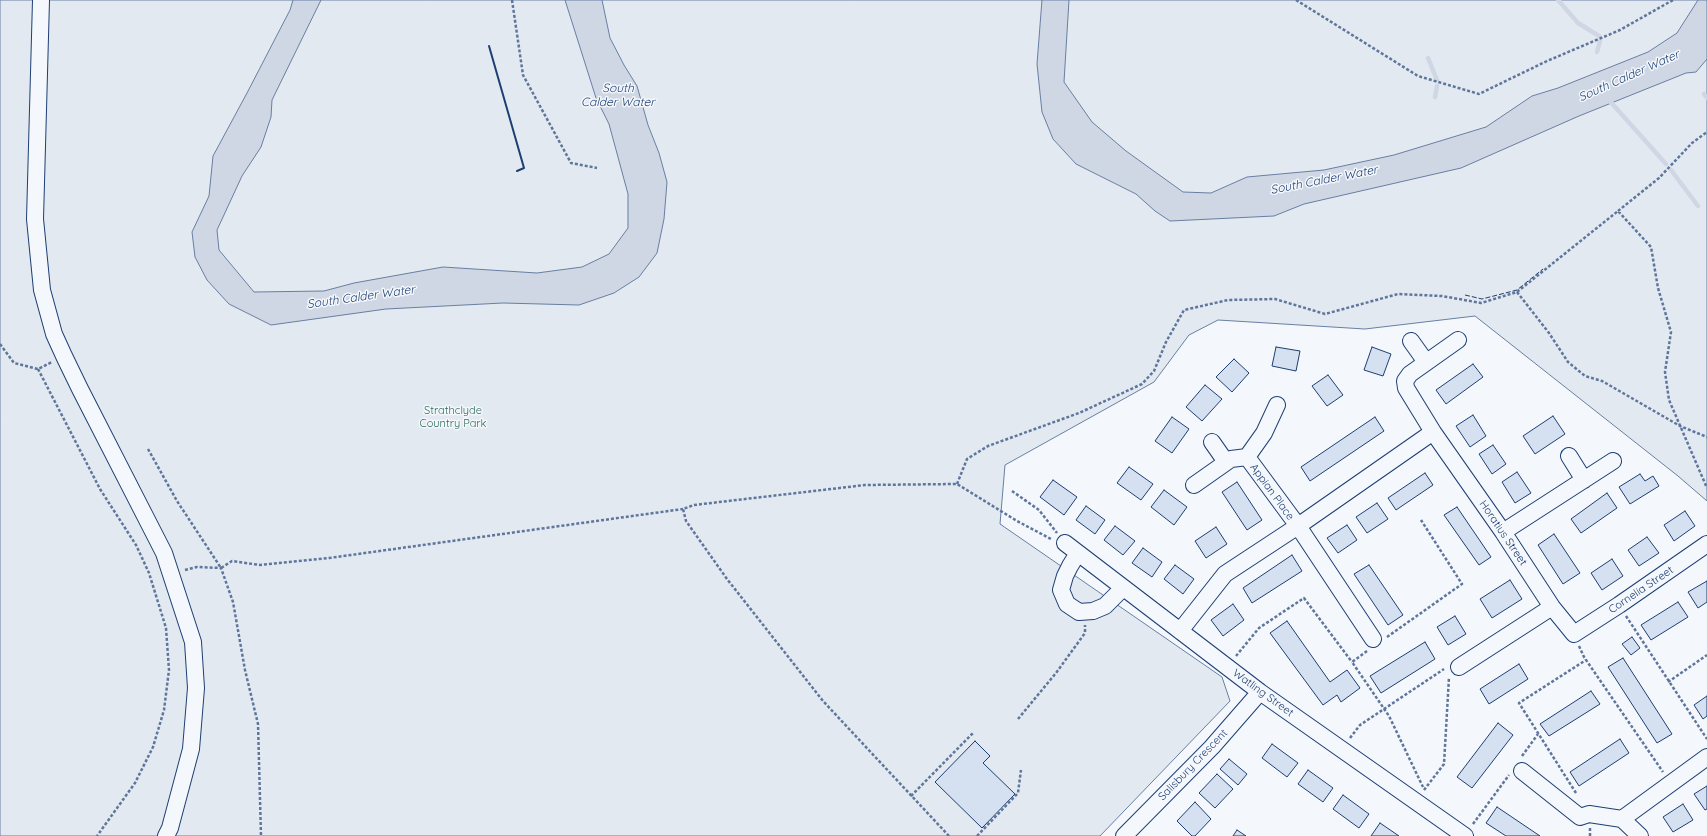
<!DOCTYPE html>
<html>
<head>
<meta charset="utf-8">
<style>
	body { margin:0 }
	canvas { display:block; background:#f4f7fb }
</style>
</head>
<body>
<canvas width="1707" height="836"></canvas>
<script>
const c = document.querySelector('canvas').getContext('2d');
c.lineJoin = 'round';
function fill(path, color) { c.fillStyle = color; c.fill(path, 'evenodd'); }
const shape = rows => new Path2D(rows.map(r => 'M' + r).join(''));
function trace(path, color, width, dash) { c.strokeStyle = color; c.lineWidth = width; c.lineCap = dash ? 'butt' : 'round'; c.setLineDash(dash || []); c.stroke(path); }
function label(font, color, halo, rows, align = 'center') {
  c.font = font + ' Quicksand,sans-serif'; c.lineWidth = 3; c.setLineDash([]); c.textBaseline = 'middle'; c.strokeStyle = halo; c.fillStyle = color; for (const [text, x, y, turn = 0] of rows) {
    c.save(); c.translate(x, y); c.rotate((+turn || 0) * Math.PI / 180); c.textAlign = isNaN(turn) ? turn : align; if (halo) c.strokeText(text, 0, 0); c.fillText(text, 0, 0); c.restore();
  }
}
const green = shape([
	[0,0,1707,0,1707,501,1678,476,1475,316,1365,329,1218,320,1189,335,1154,382,1005,465,1000,524,1222,677,1230,701,1100,836,0,836,0,0]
]);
fill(green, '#e3e9f0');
trace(green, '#687fa3', 1);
const water = shape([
	[293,0,321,0,272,100,271,117,261,147,242,176,217,230,219,250,254,292,324,291,354,283,443,267,537,273,582,267,609,254,628,228,628,194,609,124,596,98,565,0,602,0,610,38,624,65,637,86,648,125,659,153,667,182,664,219,657,253,639,277,614,293,579,305,503,303,386,309,271,325,229,304,207,280,195,257,192,232,209,196,213,156,247,93,290,10,293,0],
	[1042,0,1069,0,1064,82,1092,122,1126,151,1183,192,1211,193,1247,177,1324,170,1394,155,1486,127,1532,96,1558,88,1648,52,1677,33,1698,0,1707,0,1707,59,1696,72,1686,73,1579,116,1461,168,1304,204,1274,216,1170,221,1155,211,1136,194,1076,164,1053,139,1042,112,1037,64,1042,0]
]);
fill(water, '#cfd7e4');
trace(water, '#687fa3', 1);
trace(shape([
	[1558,0,1578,23,1599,36],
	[1597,52,1600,41],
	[1428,58,1437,80],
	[1704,94,1707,98],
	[1435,97,1437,86],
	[1608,99,1666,164],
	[1671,170,1698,206]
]), '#cfd7e4', 4.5);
const building = shape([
	[1276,347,1300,351,1296,371,1272,366,1276,347],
	[1372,347,1391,354,1383,376,1364,370,1372,347],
	[1234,359,1249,373,1232,392,1216,377,1234,359],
	[1473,364,1483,377,1446,404,1436,390,1473,364],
	[1328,375,1343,395,1327,406,1312,386,1328,375],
	[1205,385,1222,399,1202,421,1186,407,1205,385],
	[1473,415,1486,436,1470,447,1456,426,1473,415],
	[1553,416,1565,434,1535,454,1523,436,1553,416],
	[1172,417,1189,429,1172,453,1155,441,1172,417],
	[1375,417,1384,431,1310,481,1301,467,1375,417],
	[1493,445,1506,464,1492,474,1479,454,1493,445],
	[1129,467,1153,484,1141,500,1117,483,1129,467],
	[1517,472,1531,493,1515,503,1502,482,1517,472],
	[1425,473,1433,485,1396,510,1388,498,1425,473],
	[1640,474,1645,481,1653,476,1659,486,1630,504,1619,487,1640,474],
	[1053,480,1077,497,1064,515,1040,497,1053,480],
	[1237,482,1262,520,1247,530,1222,492,1237,482],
	[1164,490,1187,507,1174,525,1151,507,1164,490],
	[1607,493,1617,508,1581,533,1571,519,1607,493],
	[1377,503,1388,519,1367,533,1356,517,1377,503],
	[1086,506,1105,520,1095,534,1076,520,1086,506],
	[1457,507,1491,557,1479,565,1444,515,1457,507],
	[1685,511,1695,526,1674,541,1664,525,1685,511],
	[1347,525,1357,540,1338,553,1327,538,1347,525],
	[1115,526,1135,541,1123,555,1104,540,1115,526],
	[1216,527,1227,544,1206,558,1195,541,1216,527],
	[1554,534,1580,573,1563,584,1538,545,1554,534],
	[1647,537,1659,553,1639,566,1628,550,1647,537],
	[1143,548,1162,562,1152,577,1132,563,1143,548],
	[1292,555,1302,571,1252,603,1243,588,1292,555],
	[1612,559,1623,576,1602,590,1591,573,1612,559],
	[1175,565,1194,579,1183,594,1164,579,1175,565],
	[1369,565,1403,615,1388,625,1354,574,1369,565],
	[1510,580,1522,599,1492,618,1480,599,1510,580],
	[1707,581,1707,602,1698,608,1688,592,1707,581],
	[1678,602,1688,617,1651,640,1641,625,1678,602],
	[1233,604,1244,620,1223,636,1211,620,1233,604],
	[1455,616,1466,634,1448,645,1437,627,1455,616],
	[1287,621,1330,682,1347,670,1360,688,1341,702,1337,695,1323,705,1270,633,1287,621],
	[1632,637,1640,648,1631,655,1622,644,1632,637],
	[1425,642,1435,659,1381,693,1370,676,1425,642],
	[1623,658,1672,734,1657,743,1608,667,1623,658],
	[1519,664,1528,679,1489,704,1480,689,1519,664],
	[1591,691,1600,704,1549,736,1540,724,1591,691],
	[1707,696,1707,716,1703,719,1694,705,1707,696],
	[1498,723,1513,735,1472,788,1457,777,1498,723],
	[1620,739,1629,753,1579,786,1570,772,1620,739],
	[975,741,990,756,983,763,1015,794,982,828,935,782,975,741],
	[1272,744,1298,763,1287,777,1262,758,1272,744],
	[1229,759,1247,774,1238,785,1220,769,1229,759],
	[1308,770,1333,788,1323,802,1298,784,1308,770],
	[1217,774,1233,789,1215,808,1199,793,1217,774],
	[1707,786,1707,809,1705,810,1694,794,1707,786],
	[1343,795,1369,814,1359,828,1333,809,1343,795],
	[1195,802,1211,819,1195,836,1192,836,1177,821,1195,802],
	[1683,804,1693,820,1673,832,1663,817,1683,804],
	[1497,807,1540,836,1506,836,1486,823,1497,807],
	[1380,823,1399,836,1371,836,1380,823],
	[1237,830,1246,836,1233,836,1237,830]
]);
fill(building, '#d5e0f0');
trace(building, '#1d3f73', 1);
const minor = shape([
	[41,0,35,219,42,290,54,334,64,356,80,389,164,553,193,642,196,688,191,749,170,828,166,836],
	[1411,341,1426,362],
	[1277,405,1264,433,1247,457,1298,526,1373,639],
	[1433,432,1406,388,1405,381,1410,374,1458,340],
	[1212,442,1226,462],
	[1569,456,1584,480],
	[1194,485,1231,459,1247,457],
	[1503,532,1613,461],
	[1065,543,1260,692,1465,836],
	[1078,553,1070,566,1065,576,1061,590,1067,604,1079,612,1093,611,1105,606,1123,588],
	[1180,631,1225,574,1298,526,1433,432,1503,532,1552,607,1574,634,1619,605,1707,544],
	[1459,667,1552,607],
	[1522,771,1580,817,1589,814,1622,819,1707,757],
	[1622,819,1640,836],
	[1124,836,1212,747,1260,692]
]);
trace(minor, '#1d3f73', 18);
trace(shape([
	[512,0,523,75,571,163,597,168],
	[1296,0,1418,76,1479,94,1547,61,1620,30,1673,0],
	[1618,211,1659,178,1692,143,1707,132],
	[1517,292,1549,333,1568,362,1585,376,1602,381,1680,426,1707,437],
	[0,344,14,363,38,369,52,362],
	[38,369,100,489,136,545,149,573,166,628,169,670,164,710,153,747,135,783,97,836],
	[148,449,177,501,221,568,232,561,260,565,329,558,683,509],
	[957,484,967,459,988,446,1079,413,1142,384,1154,371,1166,342,1184,310,1228,300,1275,299,1325,314,1398,294,1442,296,1481,303,1517,292,1618,211,1651,247,1658,288,1671,332,1665,372,1669,400,1707,488],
	[1012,491,1039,510,1057,533],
	[185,570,197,567,221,568,233,602,245,670,258,724,261,836],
	[1626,616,1707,739],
	[1387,637,1462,584,1421,520],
	[1579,646,1584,657,1663,772],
	[1367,651,1352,662,1389,716,1423,787],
	[1236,656,1259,628,1304,598,1352,662],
	[1668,682,1707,655],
	[1018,719,1056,673,1085,633,1085,625],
	[1350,738,1360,725,1444,669],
	[1522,756,1538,734],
	[1424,790,1444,764,1449,677],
	[1576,793,1519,703,1586,660],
	[911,796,974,732],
	[1473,824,1509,775],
	[1590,828,1590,836],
	[949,836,823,701,727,579,686,521,683,509,694,505,865,485,957,484,1017,521,1051,539],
	[977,836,1018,793,1021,770]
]), '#5e769c', 2.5, [3, 2]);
trace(minor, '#f4f7fb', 16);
trace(shape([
	[1465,295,1482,299,1517,290,1543,269]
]), '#1d3f73', 1, [5, 2]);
trace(shape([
	[489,46,524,168,517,171]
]), '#1d3f73', 2);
label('11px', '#2c6c60', '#f4f7fb', [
	["Strathclyde",453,411],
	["Country Park",453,424]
]);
label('11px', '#1d3f73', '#f4f7fb', [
	["Appian Place",1272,492,54],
	["Horatius Street",1503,533,56],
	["Cornelia Street",1641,590,-34],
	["Watling Street",1263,693,36],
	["Salisbury Crescent",1193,765,-46]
]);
label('italic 12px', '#1d3f73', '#f4f7fb', [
	["South Calder Water",1629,76,-24],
	["South",618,88],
	["Calder Water",618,102],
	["South Calder Water",1324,180,-11],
	["South Calder Water",361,297,-8]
]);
</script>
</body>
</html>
